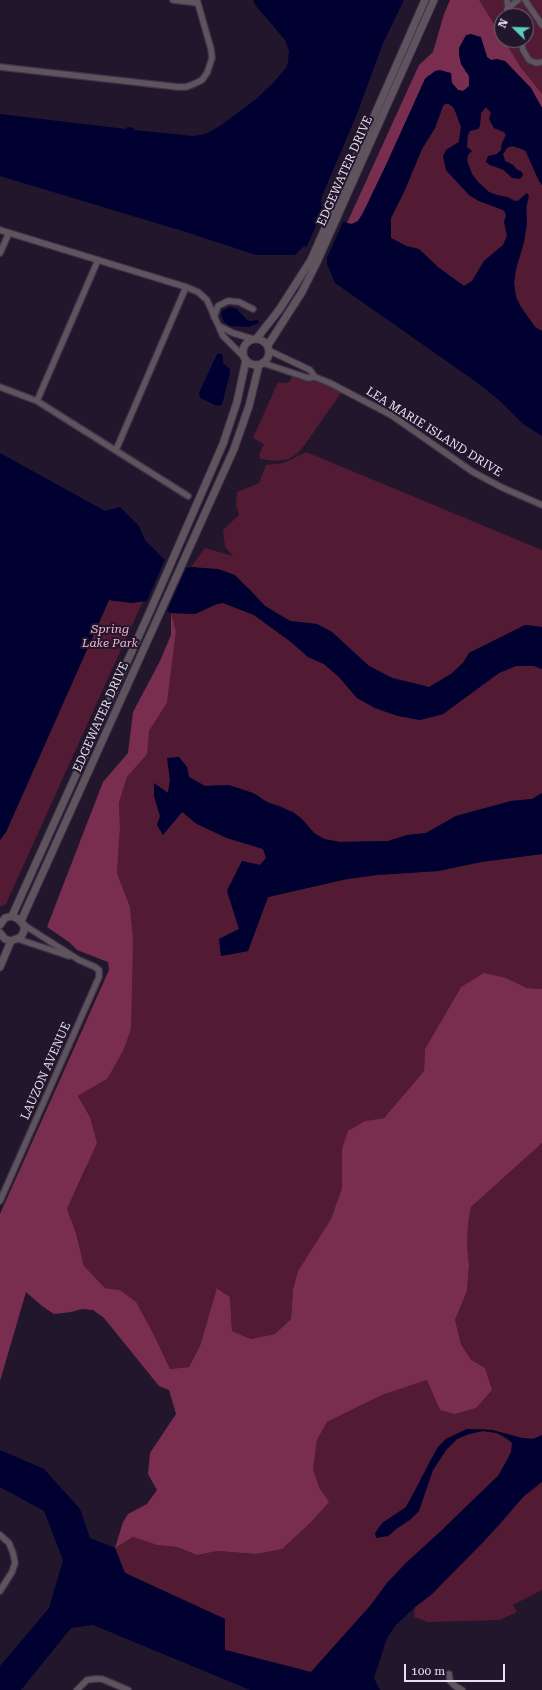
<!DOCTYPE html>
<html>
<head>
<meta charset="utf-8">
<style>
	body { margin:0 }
	#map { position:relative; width:542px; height:1690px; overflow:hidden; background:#22162d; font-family:"Roboto Serif",serif }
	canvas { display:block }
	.north { position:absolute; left:494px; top:8px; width:40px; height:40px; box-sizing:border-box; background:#22162d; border:1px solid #71677b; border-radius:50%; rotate:293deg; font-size:11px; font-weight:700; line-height:16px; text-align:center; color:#e7e0ef }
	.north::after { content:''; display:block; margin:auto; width:14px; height:18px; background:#5acebd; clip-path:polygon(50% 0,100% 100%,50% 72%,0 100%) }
	.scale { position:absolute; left:404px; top:1664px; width:101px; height:18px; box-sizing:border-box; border:2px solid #e7e0ef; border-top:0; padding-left:5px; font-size:12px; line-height:14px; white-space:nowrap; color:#e7e0ef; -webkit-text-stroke:3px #22162d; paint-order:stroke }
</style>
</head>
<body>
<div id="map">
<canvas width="542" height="1690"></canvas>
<div class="north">N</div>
<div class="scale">100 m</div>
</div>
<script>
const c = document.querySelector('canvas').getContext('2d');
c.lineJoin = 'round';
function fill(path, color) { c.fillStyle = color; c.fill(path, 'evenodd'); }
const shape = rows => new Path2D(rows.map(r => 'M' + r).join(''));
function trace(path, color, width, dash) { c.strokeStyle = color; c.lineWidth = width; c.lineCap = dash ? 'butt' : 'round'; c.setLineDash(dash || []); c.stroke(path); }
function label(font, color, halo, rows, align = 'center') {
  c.font = font + ' "Roboto Serif",serif'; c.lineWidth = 4; c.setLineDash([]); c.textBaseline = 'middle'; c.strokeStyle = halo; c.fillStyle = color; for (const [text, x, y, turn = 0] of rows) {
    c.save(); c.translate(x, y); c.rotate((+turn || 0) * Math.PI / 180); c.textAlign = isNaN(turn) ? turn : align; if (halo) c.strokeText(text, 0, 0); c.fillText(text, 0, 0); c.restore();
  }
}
fill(shape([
	[450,0,542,0,542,123],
	[502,16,526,16,526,40,502,40],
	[445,104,449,104,454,108,461,127,459,142,446,150,446,170,469,195,479,201,503,210,505,212,506,216,504,222,507,236,503,245,484,261,472,281,464,286,438,268,419,249,406,246,391,238,391,218,404,192,422,149,435,128,443,106],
	[486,107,491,113,489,119,494,128,504,132,506,135,502,143,501,150,497,154,497,167,504,170,507,174,519,171,513,165,505,161,503,154,507,148,512,146,522,149,525,151,539,181,542,185,542,331,535,327,521,307,516,297,514,283,516,269,524,242,527,222,527,202,524,195,518,201,489,192,478,182,472,174,467,160,467,138,470,131,475,129,480,122,481,113],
	[293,375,315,377,343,390,306,443,298,453,289,459,277,461,260,459,259,455,264,444,253,438,278,382,284,383,289,382],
	[306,452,542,550,542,627,525,625,469,653,463,663,451,674,429,687,392,678,369,666,332,632,317,624,290,621,265,606,249,588,204,569,191,567,205,548,233,556,225,547,223,530,239,515,236,505,237,492,259,483,266,465,284,463],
	[109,600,132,603,143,601,6,904,0,907,0,840,6,832],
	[223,603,254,615,291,642,308,657,324,664,339,677,357,698,375,708,398,716,420,720,443,714,499,673,516,666,534,666,542,669,542,793,532,799,511,801,456,816,426,833,407,835,388,841,340,842,325,839,314,833,302,819,281,806,267,802,253,793,217,785,205,786,189,777,187,767,168,758,170,780,168,793,155,784,154,796,160,816,162,835,182,812,197,824,227,838,263,849,266,858,260,865,242,861,227,890,239,929,219,939,221,956,248,951,268,897,347,879,377,875,438,871,481,862,542,854,542,989,527,988,506,978,461,987,425,1049,424,1071,384,1118,365,1121,342,1149,342,1188,331,1219,298,1271,293,1289,291,1319,276,1334,251,1339,232,1331,230,1297,218,1288,200,1346,189,1367,170,1369,155,1337,120,1290,105,1288,84,1266,76,1233,67,1209,87,1166,90,1117,78,1096,107,1079,130,907,117,873,120,828,119,803,127,777,146,754,149,731,167,703,176,631,171,613,195,614,217,604],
	[542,1143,542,1435,533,1439,522,1438,492,1430,479,1429,467,1429,446,1439,438,1447,429,1462,413,1496,406,1507,397,1514,388,1536,396,1529,411,1519,433,1470,446,1450,457,1439,469,1434,483,1431,497,1433,512,1443,511,1452,498,1476,441,1531,406,1563,387,1583,370,1606,311,1672,225,1650,225,1619,125,1573,115,1548,133,1537,157,1545,177,1547,197,1555,218,1551,255,1554,320,1489,313,1470,317,1440,327,1422,382,1395,427,1380,432,1390,485,1368,470,1360,461,1343,455,1320,467,1291,469,1265,467,1244,468,1224,471,1207],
	[542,1482,542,1590,513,1605,517,1612,500,1620,428,1622,414,1617,415,1607,432,1594,498,1527,524,1496]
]), '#521a33');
fill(shape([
	[450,0,479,0,502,37,502,40,504,40,521,68,542,94,542,108,531,88,505,61,491,60,487,57,482,42,465,71,469,75,470,81,469,86,466,89,463,91,458,90,452,83,429,75,425,79,386,165,363,213,358,221,352,224,347,223,419,65,433,52,444,14],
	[171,613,176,631,167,703,149,731,147,754,127,777,119,803,120,828,117,873,130,907,133,941,131,1029,123,1051,107,1079,78,1096,90,1117,97,1143,67,1209,76,1233,84,1266,105,1288,120,1290,136,1302,155,1337,170,1369,189,1367,200,1346,217,1288,230,1297,232,1331,251,1339,275,1334,291,1319,293,1289,298,1271,331,1219,342,1188,342,1149,348,1131,365,1121,384,1118,424,1071,425,1049,461,987,484,973,506,978,527,988,542,989,542,1143,471,1207,468,1224,467,1244,469,1265,467,1291,455,1320,461,1344,471,1360,485,1368,492,1390,476,1408,455,1414,440,1410,427,1380,382,1395,327,1422,317,1440,313,1470,320,1489,329,1502,310,1523,282,1549,255,1554,218,1551,197,1555,177,1547,157,1545,133,1537,115,1548,123,1522,128,1514,147,1504,157,1490,148,1474,150,1453,176,1414,169,1390,159,1386,104,1318,93,1310,82,1309,71,1312,54,1314,42,1306,26,1292,0,1381,0,1214,109,970,108,962,77,950,69,942,47,927,103,782,128,753,133,712,160,661,171,635]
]), '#792e4f');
fill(shape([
	[253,0,404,0,383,43,357,114,322,196,321,205,323,211,347,223,352,224,358,221,363,213,386,165,425,79,435,71,440,70,451,73,452,83,458,90,463,91,469,86,469,76,461,64,459,55,459,48,466,35,471,34,481,37,487,57,491,60,497,59,505,61,531,88,542,108,542,185,539,181,526,151,522,149,512,146,507,148,503,154,505,161,513,165,516,169,522,172,523,175,520,179,512,178,504,170,490,165,486,162,488,156,497,154,501,150,502,143,506,135,504,132,494,128,489,119,491,113,486,107,481,113,480,126,478,129,470,131,468,134,467,147,472,151,468,155,467,161,472,174,478,182,489,192,496,195,508,197,513,201,518,201,527,193,529,196,526,208,527,222,524,242,516,269,514,283,516,297,521,307,535,327,542,331,542,436,523,424,500,401,479,384,335,283,327,264,327,256,308,246,303,247,295,255,256,255,189,233,0,176,0,114,126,129,127,127,134,128,134,130,193,136,205,134,220,126,256,99,272,84,286,68,288,62,289,51,285,40,256,6],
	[445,104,449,104,454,108,461,127,459,142,446,150,443,156,446,170,469,195,479,201,503,210,505,212,506,216,504,222,507,236,503,245,484,261,472,281,464,286,438,267,419,249,406,246,391,238,391,218,404,192,422,149,435,128,443,106],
	[230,307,237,309,247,320,251,321,258,320,259,323,248,327,230,326,224,322,221,314,222,311],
	[221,353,223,356,223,363,230,369,230,373,222,405,217,406,200,398,199,393,217,354],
	[0,453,105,511,120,507,139,526,145,540,167,562,180,570,191,567,218,569,235,575,265,606,290,621,317,624,332,632,369,666,392,678,429,687,451,674,463,663,469,653,525,625,542,627,542,669,534,666,516,666,499,673,443,714,420,720,398,716,375,708,357,698,339,677,324,664,308,657,291,642,254,615,223,603,217,604,195,614,171,613,145,601,132,603,109,600,6,832,0,840],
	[179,757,187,767,189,777,205,786,229,785,253,793,267,802,293,812,302,819,314,833,324,839,340,842,388,841,407,835,426,833,456,816,511,801,532,799,542,793,542,854,481,862,438,871,377,875,347,879,268,897,248,951,221,956,219,939,239,929,227,891,242,861,260,865,266,858,263,849,227,838,197,824,182,812,163,835,157,825,160,816,154,796,154,783,168,793,170,780,167,758],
	[467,1429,492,1430,522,1438,533,1439,542,1435,542,1482,524,1496,484,1541,432,1594,415,1607,395,1626,387,1638,374,1678,380,1690,250,1690,93,1625,71,1628,21,1690,0,1690,0,1666,49,1608,63,1560,44,1511,0,1487,0,1450,44,1469,80,1509,90,1538,115,1548,125,1573,225,1619,225,1650,311,1672,370,1606,387,1583,406,1563,441,1531,477,1496,498,1476,505,1464,511,1452,512,1443,507,1438,497,1433,483,1431,469,1434,457,1439,446,1450,433,1470,419,1511,411,1519,396,1529,388,1536,376,1538,375,1533,382,1523,406,1507,438,1447,446,1439]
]), '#000031');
fill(shape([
	[324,208,344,220,326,260,325,257,320,252,306,248],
	[166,557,180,568,187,566,166,613,146,603]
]), '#22162d');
const minor = shape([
	[173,0,198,3],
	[507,0,509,16],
	[525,0,542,25],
	[507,9,518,0],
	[521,40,523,50,529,60,536,63,542,62],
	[0,67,178,87,186,87,194,84,202,80,207,73,212,58,211,49,197,0],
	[0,230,186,287,198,292,207,300,223,336,244,357],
	[0,253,9,233],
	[214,317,218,306,228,301,239,302,253,309],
	[219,326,233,333,253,339],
	[270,351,310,370,315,377],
	[263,363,308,378,315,377,330,383,391,415,473,472,501,487,542,505],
	[0,387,37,401,188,496],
	[37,401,98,260],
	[116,450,186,287],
	[18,939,69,956],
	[0,1201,99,977,99,970,95,967,79,960,24,925],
	[0,1535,9,1543,13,1553,15,1563,12,1572,0,1591],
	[449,1674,450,1681,455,1686,462,1690],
	[77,1690,87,1680,95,1679,102,1679,128,1690]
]);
const tertiary = shape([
	[257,338,279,310,311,260,425,0],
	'243 352a13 13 0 1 1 26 0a13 13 0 1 1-26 0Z',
	[268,345,302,292,317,262,434,0],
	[12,916,151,609,223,444,237,402,246,360],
	[21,921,234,449,249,406,259,365],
	[0,925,5,918,12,916,18,919,24,925,24,931,21,937,11,941,5,939,0,933],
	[0,967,11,941]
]);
trace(minor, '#3e3248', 8);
trace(tertiary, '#3e3248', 9);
trace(minor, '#5f545d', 5.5);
trace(tertiary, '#5f545d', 7);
label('12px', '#e7e0ef', '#22162d', [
	["EDGEWATER DRIVE",345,171,-66],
	["LEA MARIE ISLAND DRIVE",434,432,32],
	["EDGEWATER DRIVE",101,717,-66],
	["LAUZON AVENUE",46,1071,-66]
]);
label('italic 12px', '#f9b5cd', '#22162d', [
	["Spring",110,629],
	["Lake Park",110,643]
]);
</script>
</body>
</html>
